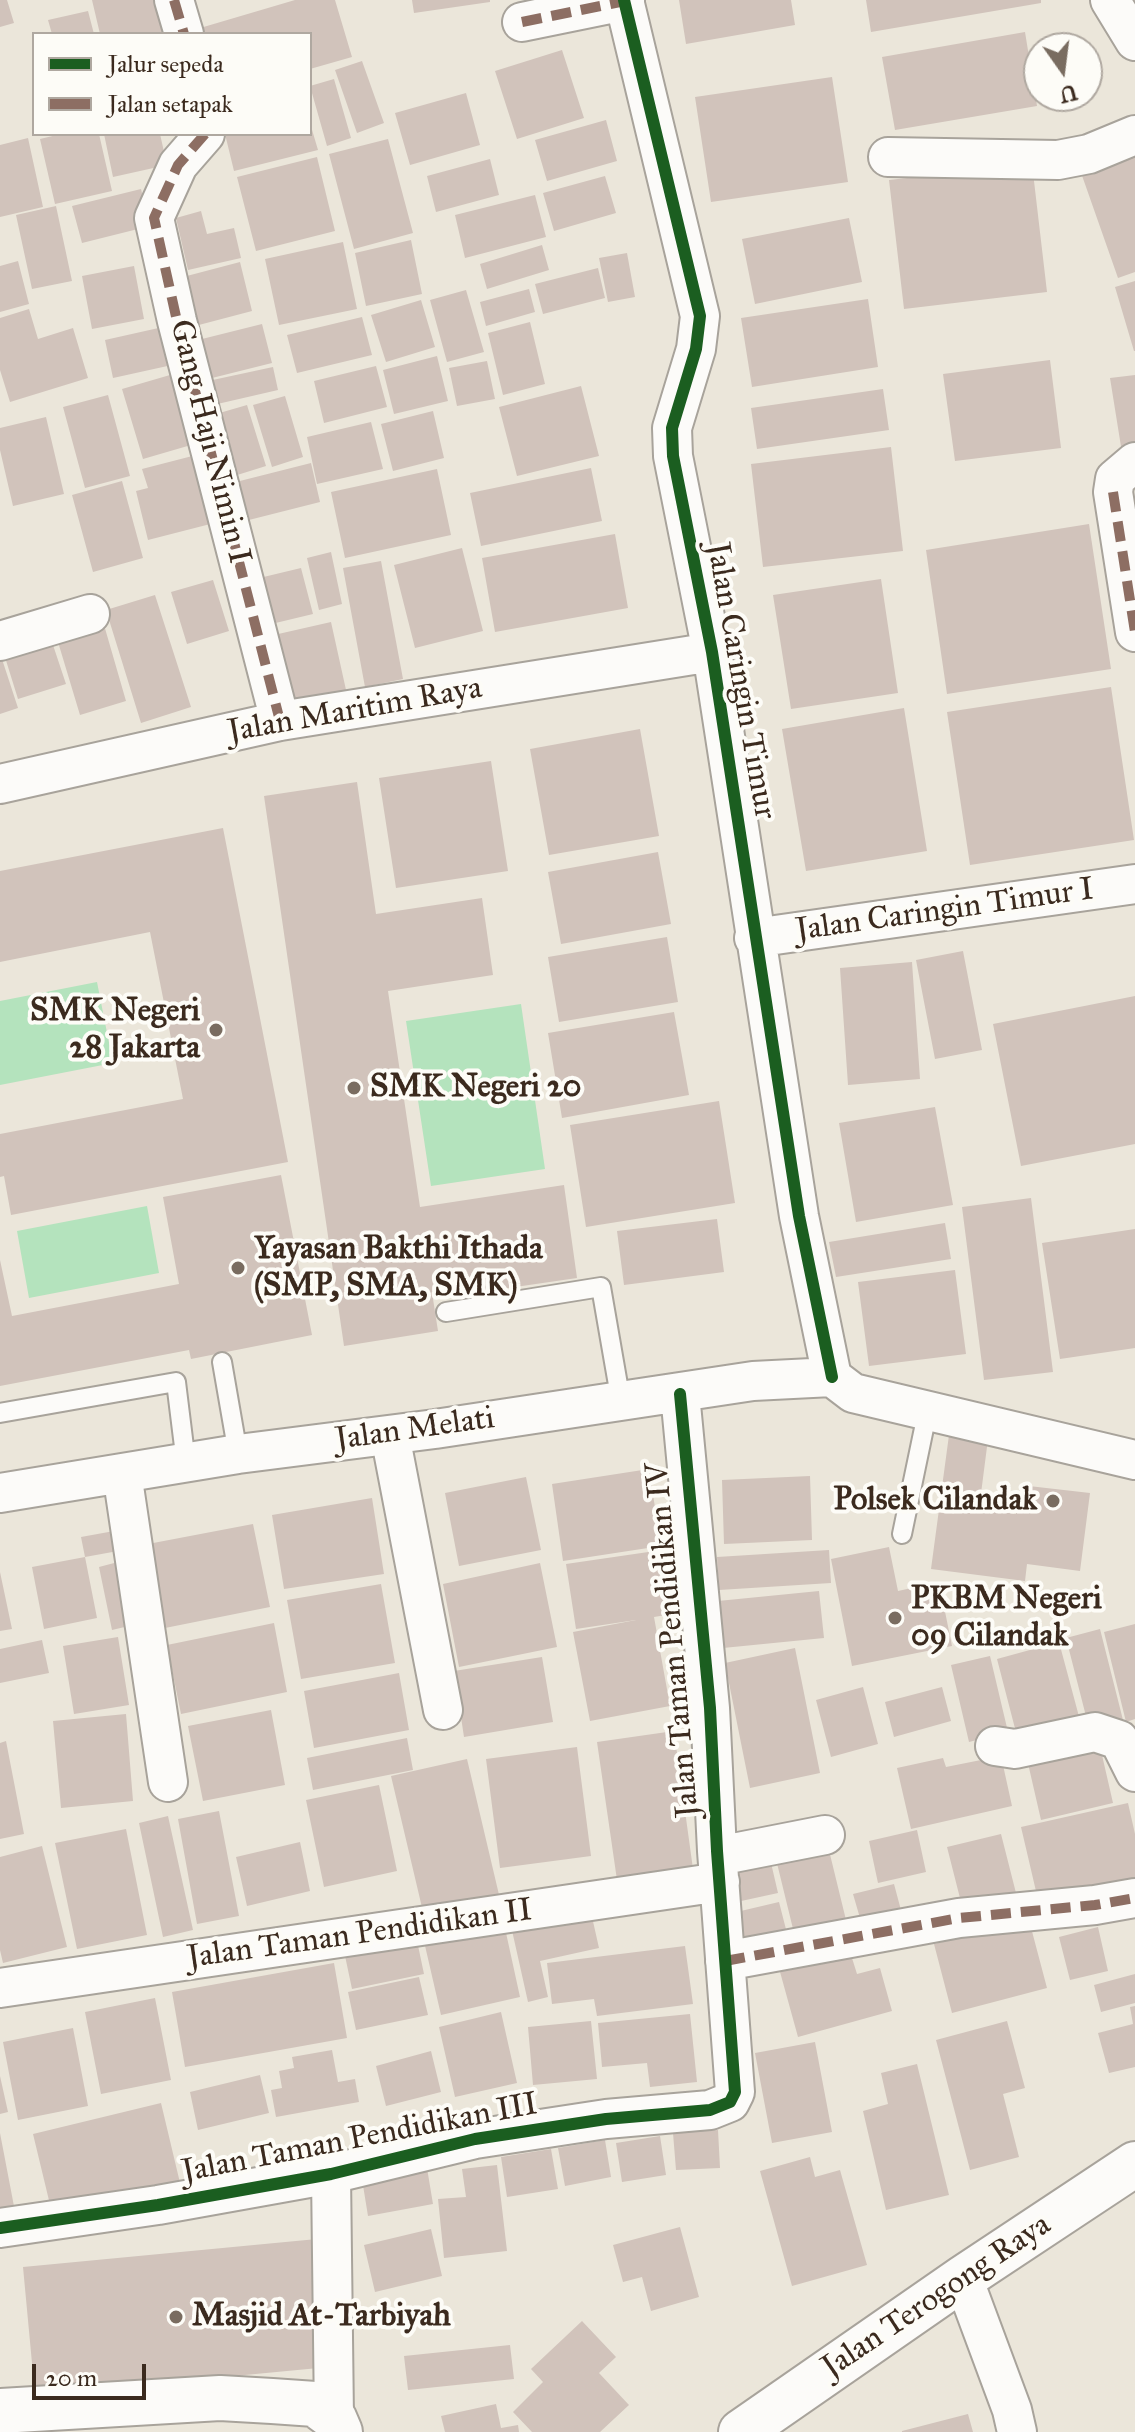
<!DOCTYPE html>
<html>
<head>
<meta charset="utf-8">
<style>
	body { margin:0 }
	#map { position:relative; width:1135px; height:2432px; overflow:hidden; background:#ebe6da; font-family:"IM FELL Great Primer",serif }
	canvas { display:block }
	.legend { position:absolute; left:32px; top:32px; width:280px; height:104px; box-sizing:border-box; background:#fdfcf7; border:2px solid #afa8a0; margin:0; padding:10px 14px; list-style:none; font-size:24px; color:#3b2a1e }
	.legend li { display:flex; align-items:center; gap:16px; height:40px }
	.legend b { width:40px; border:2px solid #afa8a0 }
	.north { position:absolute; left:1023px; top:32px; width:80px; height:80px; box-sizing:border-box; background:#fdfcf7; border:2px solid #afa8a0; border-radius:50%; rotate:166deg; font-size:22px; font-weight:700; line-height:32px; text-align:center; color:#3b2a1e }
	.north::after { content:''; display:block; margin:auto; width:28px; height:36px; background:#796c60; clip-path:polygon(50% 0,100% 100%,50% 72%,0 100%) }
	.scale { position:absolute; left:32px; top:2364px; width:114px; height:36px; box-sizing:border-box; border:4px solid #3b2a1e; border-top:0; padding-left:10px; font-size:24px; line-height:28px; white-space:nowrap; color:#3b2a1e; -webkit-text-stroke:6px #fdfcf7; paint-order:stroke }
</style>
</head>
<body>
<div id="map">
<canvas width="1135" height="2432"></canvas>
<ul class="legend">
<li><b style="height:10px;background:#1b5e20"></b>Jalur sepeda</li>
<li><b style="height:10px;background:#8d6e63"></b>Jalan setapak</li>
</ul>
<div class="north">U</div>
<div class="scale">20 m</div>
</div>
<script>
const c = document.querySelector('canvas').getContext('2d');
c.lineJoin = 'round';
function fill(path, color) { c.fillStyle = color; c.fill(path, 'evenodd'); }
const shape = rows => new Path2D(rows.map(r => 'M' + r).join(''));
function trace(path, color, width, dash) { c.strokeStyle = color; c.lineWidth = width; c.lineCap = dash ? 'butt' : 'round'; c.setLineDash(dash || []); c.stroke(path); }
function label(font, color, halo, rows, align = 'center') {
  c.font = font + ' "IM FELL Great Primer",serif'; c.lineWidth = 8; c.setLineDash([]); c.textBaseline = 'middle'; c.strokeStyle = halo; c.fillStyle = color; for (const [text, x, y, turn = 0] of rows) {
    c.save(); c.translate(x, y); c.rotate((+turn || 0) * Math.PI / 180); c.textAlign = isNaN(turn) ? turn : align; if (halo) c.strokeText(text, 0, 0); c.fillText(text, 0, 0); c.restore();
  }
}
fill(shape([
	[97,982,113,1063,0,1085,0,1001],
	[521,1004,545,1169,431,1186,406,1021],
	[147,1206,159,1273,29,1298,17,1231]
]), '#b4e3bd');
fill(shape([
	[0,0,7,0,14,23,0,27],
	[92,0,164,0,172,34,100,34],
	[295,0,335,0,352,57,310,69,310,34,191,34,190,31],
	[412,0,490,0,490,2,414,13],
	[679,0,791,0,795,25,686,44],
	[866,0,1041,0,1041,3,871,32],
	[88,11,94,34,52,34,48,20],
	[1025,32,1037,106,895,130,882,57],
	[562,50,584,118,517,139,495,71],
	[362,61,384,123,357,133,335,70],
	[832,77,848,182,711,202,695,97],
	[334,79,351,138,327,146,310,86],
	[466,93,480,145,410,165,395,113],
	[606,120,617,161,547,181,535,140],
	[310,123,318,150,234,171,225,134,310,134],
	[61,134,99,134,112,191,55,204,40,139],
	[104,134,160,134,167,165,113,177],
	[28,138,43,207,0,217,0,145],
	[388,139,413,233,354,249,329,154],
	[1135,148,1135,272,1118,278,1079,167],
	[317,157,335,231,256,251,237,177],
	[490,159,499,195,436,212,427,176],
	[1032,164,1047,292,904,309,889,180],
	[605,176,616,213,554,231,543,193],
	[141,189,150,226,82,243,72,206],
	[535,195,546,237,465,258,455,215],
	[56,206,72,281,32,289,16,215],
	[201,211,207,234,234,228,241,258,188,270,176,218],
	[849,218,862,282,755,304,742,239],
	[411,240,422,294,366,306,355,253],
	[343,242,357,309,279,325,265,259],
	[542,245,549,270,487,289,480,264],
	[627,253,635,297,608,302,599,258],
	[18,261,29,304,0,312,0,266],
	[240,262,252,311,195,326,183,277],
	[134,266,144,319,92,329,82,276],
	[598,268,605,298,543,314,535,284],
	[1135,281,1135,351,1134,351,1115,287],
	[529,289,535,312,486,326,480,302],
	[466,290,484,352,447,362,430,300],
	[868,299,878,367,752,387,741,318],
	[421,300,435,347,386,362,371,315],
	[29,309,38,339,73,328,88,378,10,402,0,370,0,318],
	[362,317,372,355,297,373,287,335],
	[530,322,545,384,503,395,488,333],
	[262,324,272,363,200,381,190,342],
	[163,327,172,365,113,378,105,340],
	[437,356,448,401,394,414,383,370],
	[1050,360,1061,448,955,461,943,374],
	[487,361,495,399,457,406,449,368],
	[376,366,387,407,324,423,314,381],
	[273,367,278,390,213,405,208,381],
	[170,375,191,445,143,459,122,389],
	[1135,375,1135,457,1123,459,1110,378],
	[581,386,599,456,517,476,499,407],
	[883,389,889,430,757,449,751,408],
	[108,395,130,476,85,488,63,407],
	[285,396,303,457,272,467,253,405],
	[247,405,266,466,234,476,216,414],
	[433,411,444,458,393,471,381,424],
	[46,417,64,494,13,506,0,450,0,428],
	[371,422,383,469,317,484,307,437],
	[891,447,903,551,763,567,751,464],
	[204,453,222,521,148,540,136,491,148,488,142,469],
	[311,463,320,502,237,523,228,484],
	[591,468,602,521,481,546,470,493],
	[437,469,451,535,345,558,331,492],
	[122,481,143,558,93,572,72,495],
	[1089,524,1111,669,947,694,926,550],
	[615,534,628,608,495,632,482,558],
	[462,548,483,631,415,648,394,565],
	[331,552,342,604,319,610,307,558],
	[381,561,403,679,365,687,343,568],
	[301,568,313,614,263,626,251,580],
	[881,579,898,693,791,709,773,595],
	[213,580,229,631,187,644,171,592],
	[155,595,191,707,141,723,106,610],
	[102,618,126,701,80,715,55,632],
	[331,622,348,699,282,714,265,637],
	[51,639,66,684,18,699,4,654],
	[0,653,18,708,0,714],
	[1111,687,1134,840,970,865,947,712],
	[904,708,927,851,806,871,782,729],
	[640,729,659,836,549,855,530,749],
	[491,761,508,871,396,888,379,778],
	[357,782,376,914,482,898,493,975,388,991,420,1207,564,1185,577,1278,433,1299,438,1331,344,1346,264,796],
	[223,828,288,1162,11,1215,4,1176,0,1177,0,1134,183,1099,150,932,0,962,0,871],
	[658,852,671,924,561,944,548,872],
	[667,937,678,1002,559,1022,548,957],
	[963,951,982,1050,935,1059,916,960],
	[912,962,920,1079,848,1085,840,968],
	[1135,996,1135,1144,1021,1166,993,1024],
	[674,1012,689,1095,562,1118,548,1033],
	[719,1101,735,1203,586,1227,570,1125],
	[935,1107,953,1205,856,1222,839,1123],
	[281,1175,312,1335,191,1359,189,1350,0,1386,0,1260,12,1316,179,1284,163,1197],
	[1031,1198,1053,1372,984,1380,962,1207],
	[717,1219,724,1272,624,1285,617,1231],
	[945,1223,951,1259,836,1277,829,1242],
	[1135,1229,1135,1348,1060,1359,1042,1243],
	[955,1270,966,1354,869,1366,858,1282],
	[949,1435,988,1439,979,1509,1016,1514,1020,1485,1090,1493,1080,1571,1027,1564,1025,1581,931,1569],
	[649,1469,661,1546,563,1561,552,1484],
	[810,1476,812,1540,724,1544,722,1480],
	[526,1477,541,1550,459,1566,445,1493],
	[372,1498,384,1574,284,1589,272,1515],
	[253,1524,270,1607,165,1628,148,1544],
	[114,1531,118,1551,85,1557,97,1618,44,1629,32,1567,85,1557,81,1537],
	[889,1547,898,1591,939,1582,952,1646,852,1666,831,1559],
	[662,1550,672,1614,654,1617,670,1706,590,1721,573,1632,636,1620,576,1629,566,1564],
	[829,1550,831,1583,719,1590,717,1557],
	[118,1562,133,1625,112,1630,99,1567],
	[540,1563,557,1647,459,1667,443,1584],
	[0,1572,12,1629,0,1631],
	[381,1584,395,1663,301,1679,287,1600],
	[819,1591,824,1638,723,1648,718,1601],
	[274,1623,287,1692,181,1714,167,1645],
	[1135,1624,1135,1719,1126,1722,1104,1632],
	[1100,1629,1123,1720,1089,1728,1066,1638],
	[118,1637,129,1705,74,1714,63,1646],
	[42,1640,49,1673,0,1683,0,1649],
	[1059,1642,1081,1724,1018,1740,997,1659],
	[795,1648,820,1773,750,1788,725,1663],
	[990,1656,1008,1732,969,1742,951,1665],
	[542,1657,553,1722,464,1737,454,1671],
	[399,1673,409,1730,314,1748,304,1691],
	[863,1687,878,1744,831,1757,816,1700],
	[942,1687,951,1721,894,1737,885,1702],
	[271,1710,285,1785,203,1801,188,1726],
	[126,1714,133,1801,61,1808,53,1721],
	[674,1731,693,1869,617,1880,597,1742],
	[407,1738,413,1770,313,1790,307,1758],
	[6,1741,24,1834,0,1839,0,1743],
	[1099,1742,1113,1803,1041,1820,1027,1759],
	[577,1747,591,1856,500,1868,486,1759],
	[1001,1756,1012,1806,911,1829,897,1768,943,1758,946,1767],
	[467,1759,500,1899,424,1916,391,1776],
	[379,1785,397,1871,324,1887,306,1800],
	[1128,1803,1135,1834,1135,1882,1039,1904,1021,1827],
	[219,1811,239,1916,197,1924,178,1819],
	[168,1816,193,1930,163,1937,139,1823],
	[126,1829,147,1935,77,1949,55,1843],
	[917,1830,926,1872,878,1883,869,1841],
	[1001,1834,1016,1893,962,1906,947,1847],
	[826,1838,846,1920,794,1933,774,1851],
	[300,1842,310,1891,247,1906,236,1857],
	[42,1846,67,1947,3,1963,0,1950,0,1857],
	[768,1850,778,1893,732,1903,722,1860],
	[894,1884,902,1914,862,1925,853,1894],
	[779,1902,790,1945,738,1956,728,1914],
	[590,1908,599,1948,540,1961,548,1997,528,2002,511,1926],
	[503,1919,520,1997,441,2015,423,1937],
	[1029,1920,1047,1988,952,2013,934,1944],
	[1098,1927,1108,1971,1070,1980,1059,1937],
	[416,1936,424,1974,352,1989,344,1951],
	[847,1942,857,1974,880,1968,892,2011,798,2037,777,1961],
	[685,1946,693,2004,597,2016,594,1999,552,2004,547,1963],
	[334,1963,347,2038,185,2067,172,1992],
	[1135,1974,1135,2003,1101,2012,1094,1985],
	[419,1977,428,2015,356,2030,348,1992],
	[155,1998,171,2080,101,2094,85,2012],
	[1135,2006,1135,2067,1109,2073,1098,2033,1133,2024,1130,2007],
	[501,2012,517,2083,455,2097,439,2027],
	[690,2014,697,2082,650,2087,647,2063,602,2067,598,2023],
	[591,2021,597,2079,533,2085,528,2027],
	[1007,2021,1025,2088,1003,2094,1019,2157,970,2170,936,2040],
	[73,2028,88,2106,18,2120,3,2042],
	[815,2042,832,2132,772,2143,755,2053],
	[332,2050,338,2082,355,2079,359,2102,276,2117,271,2090,282,2088,279,2071,294,2068,292,2057],
	[431,2051,441,2092,386,2106,376,2066],
	[917,2064,949,2195,886,2210,863,2111,888,2104,881,2073],
	[260,2075,269,2113,198,2130,190,2092],
	[0,2076,8,2112,0,2114],
	[161,2103,181,2187,53,2217,33,2134],
	[718,2130,720,2168,676,2170,673,2133],
	[0,2133,17,2222,0,2225],
	[660,2136,666,2175,622,2182,616,2143],
	[605,2140,611,2177,565,2186,558,2148],
	[551,2149,558,2189,507,2197,501,2157],
	[810,2157,815,2177,840,2170,867,2265,792,2286,760,2171],
	[426,2162,433,2204,368,2216,361,2173],
	[497,2165,507,2251,444,2258,438,2199,466,2197,462,2169],
	[680,2227,699,2297,651,2311,642,2277,623,2282,613,2245],
	[431,2229,442,2276,375,2292,364,2245],
	[317,2239,329,2367,35,2395,23,2267],
	[582,2321,616,2357,599,2373,629,2405,600,2432,532,2432,513,2412,543,2382,531,2369],
	[510,2345,514,2379,408,2390,404,2356],
	[496,2404,501,2428,518,2425,519,2432,445,2432,441,2416],
	[968,2414,973,2432,902,2432,902,2431]
]), '#d1c3bb');
const lane = shape([
	[446,1312,601,1287,621,1402],
	[222,1362,238,1454],
	[0,1413,176,1382,186,1463],
	[902,1534,928,1409]
]);
const street = shape([
	[174,0,184,34],
	[624,0,700,316,696,349,672,428,673,456,712,652,799,1216,832,1377],
	[1110,0,1135,41],
	[522,22,625,1],
	[205,134,178,165,154,218,177,321,280,721],
	[888,157,1058,160,1089,154,1135,135],
	[1135,462,1115,479,1113,492,1135,632],
	[0,641,90,614],
	[0,784,280,721,712,652],
	[754,938,1135,884],
	[832,1377,853,1393,1135,1460],
	[390,1435,443,1710],
	[122,1473,168,1782],
	[0,1493,238,1454,435,1429,753,1381,832,1377],
	[995,1746,1015,1749,1095,1732,1119,1740,1135,1772],
	[718,1856,825,1835],
	[725,1961,959,1918,1095,1905,1135,1898],
	[0,1988,720,1882],
	[331,2174,334,2418],
	[0,2228,158,2205,331,2174,475,2139,606,2119,710,2110,730,2102,735,2092,717,1851,710,1708,680,1394],
	[963,2278,1012,2410,1017,2432]
]);
const secondary = shape([
	[0,2411,220,2398,272,2401,315,2404,334,2418,340,2432],
	[741,2432,963,2278,1135,2164]
]);
trace(lane, '#a8a39b', 22);
trace(street, '#a8a39b', 42);
trace(secondary, '#a8a39b', 48);
trace(lane, '#fcfbf9', 18);
trace(street, '#fcfbf9', 38);
trace(secondary, '#fcfbf9', 44);
trace(shape([
	[174,0,184,34],
	[522,22,625,1],
	[205,134,178,165,154,218,177,321,280,721],
	[1113,492,1135,632],
	[725,1961,959,1918,1095,1905,1135,1898]
]), '#8d6e63', 10, [20, 10]);
trace(shape([
	[624,0,700,316,696,349,672,428,673,456,712,652,799,1216,832,1377],
	[0,2228,158,2205,331,2174,475,2139,606,2119,710,2110,730,2102,735,2092,717,1851,710,1708,680,1394]
]), '#1b5e20', 12);
for (const [x, y, r, color] of [
	[216,1030,8,"#796c60"],
	[354,1088,8,"#796c60"],
	[238,1268,8,"#796c60"],
	[1053,1501,8,"#796c60"],
	[895,1618,8,"#796c60"],
	[176,2317,8,"#796c60"]
]) { const dot = new Path2D(); dot.arc(x, y, r, 0, 2 * Math.PI); c.fillStyle = color; c.fill(dot); trace(dot, '#fdfcf7', 3); }
label('32px', '#3b2a1e', '#fdfcf7', [
	["Gang Haji Nimin I",209,442,76],
	["Jalan Caringin Timur",740,681,80],
	["Jalan Maritim Raya",355,711,-10],
	["Jalan Caringin Timur I",945,911,-8],
	["Jalan Melati",415,1430,-8],
	["Jalan Taman Pendidikan IV",674,1640,-95],
	["Jalan Taman Pendidikan II",360,1935,-8],
	["Jalan Taman Pendidikan III",360,2139,-11],
	["Jalan Terogong Raya",937,2297,-34]
]);
label('bold 32px', '#3b2a1e', '#fdfcf7', [
	["SMK Negeri",200,1012,"right"],
	["28 Jakarta",200,1049,"right"],
	["SMK Negeri 20",370,1088],
	["Yayasan Bakthi Ithada",254,1250],
	["(SMP, SMA, SMK)",254,1287],
	["Polsek Cilandak",1037,1501,"right"],
	["PKBM Negeri",911,1600],
	["09 Cilandak",911,1637],
	["Masjid At-Tarbiyah",192,2317]
], 'left');
</script>
</body>
</html>
